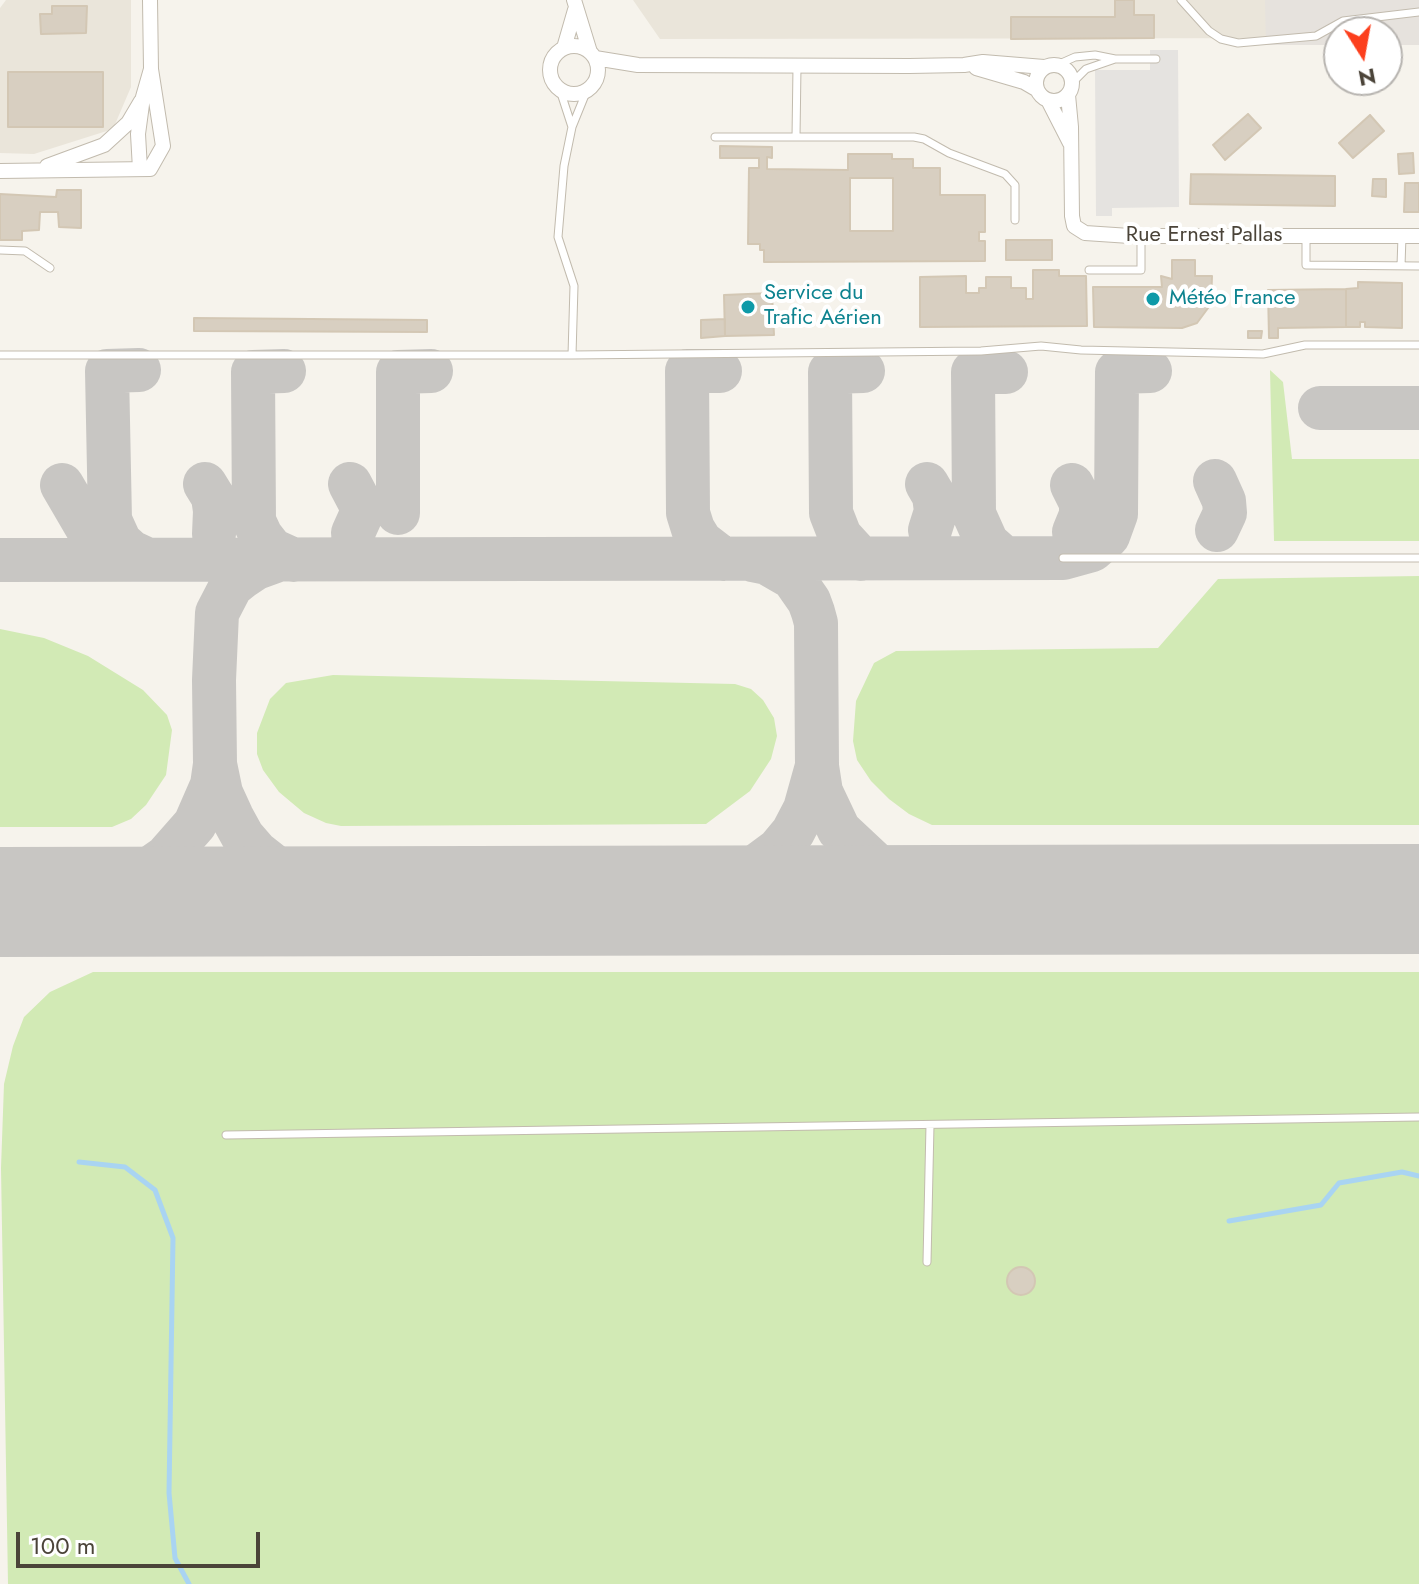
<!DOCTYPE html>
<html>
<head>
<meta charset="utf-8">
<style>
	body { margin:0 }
	#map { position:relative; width:1419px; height:1584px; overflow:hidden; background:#f6f3ec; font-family:Jost,sans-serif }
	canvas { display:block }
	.north { position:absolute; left:1323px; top:16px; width:80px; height:80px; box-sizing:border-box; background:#fff; border:2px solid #b7b4b0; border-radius:50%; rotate:169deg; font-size:22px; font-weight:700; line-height:32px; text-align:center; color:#4b4439 }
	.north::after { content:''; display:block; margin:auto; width:28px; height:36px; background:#fc3f1d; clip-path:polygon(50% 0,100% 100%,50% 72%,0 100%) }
	.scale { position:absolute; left:16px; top:1532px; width:244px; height:36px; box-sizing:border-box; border:4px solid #4b4439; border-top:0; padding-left:10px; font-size:24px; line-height:28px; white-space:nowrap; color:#4b4439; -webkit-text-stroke:6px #fff; paint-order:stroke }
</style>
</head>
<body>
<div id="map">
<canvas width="1419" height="1584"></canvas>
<div class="north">N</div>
<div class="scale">100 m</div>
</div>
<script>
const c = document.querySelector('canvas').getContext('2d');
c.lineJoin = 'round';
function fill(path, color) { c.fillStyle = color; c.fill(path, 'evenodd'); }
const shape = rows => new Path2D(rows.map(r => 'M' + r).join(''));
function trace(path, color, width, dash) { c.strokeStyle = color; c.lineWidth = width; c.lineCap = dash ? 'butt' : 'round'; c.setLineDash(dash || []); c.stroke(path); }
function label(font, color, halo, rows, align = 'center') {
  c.font = font + ' Jost,sans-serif'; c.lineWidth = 8; c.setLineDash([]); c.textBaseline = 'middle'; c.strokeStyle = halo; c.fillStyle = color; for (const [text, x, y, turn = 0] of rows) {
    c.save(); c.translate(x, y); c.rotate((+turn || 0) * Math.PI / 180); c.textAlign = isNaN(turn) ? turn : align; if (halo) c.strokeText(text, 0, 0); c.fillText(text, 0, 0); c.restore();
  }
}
fill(shape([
	[6,0,131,0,131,87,113,129,34,154,0,153,0,8],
	[633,0,1419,0,1419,37,1387,32,1339,32,1339,38,660,39]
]), '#eae5da');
fill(shape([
	[1265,0,1419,0,1419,45,1387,45,1387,32,1339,32,1339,45,1266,45]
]), '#e6e2dd');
fill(shape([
	[1270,370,1283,382,1292,459,1419,459,1419,541,1274,541],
	[1419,576,1419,825,932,825,909,814,889,799,871,781,857,760,853,741,856,701,874,663,896,651,1158,648,1218,579],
	[0,629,44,638,88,656,143,690,167,715,172,730,166,775,146,805,131,819,112,827,0,827],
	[333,675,735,684,751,689,763,700,774,718,777,736,771,759,750,791,706,824,341,826,326,823,304,813,279,792,263,770,257,754,257,733,270,699,286,683],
	[93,972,1419,972,1419,1584,8,1584,1,1168,4,1084,13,1046,24,1017,50,992]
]), '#d2eab5');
fill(shape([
	[1150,50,1178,50,1179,207,1112,208,1112,216,1096,216,1095,70,1150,70]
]), '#e5e3e0');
trace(shape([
	[79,1162,125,1167,155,1190,173,1238,169,1493,175,1558,189,1584],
	[1229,1221,1321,1205,1339,1183,1402,1172,1419,1176]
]), '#a9d4f2', 5);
trace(shape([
	[139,370,107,371,110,520,120,542,131,552,146,559],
	[284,371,253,372,254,521,261,536,272,550,294,560],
	[720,371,687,371,688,513,693,529,701,542,723,559],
	[1320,408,1419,408],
	[1215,481,1224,501,1225,513,1217,530],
	[205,484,213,497,215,511,214,534],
	[350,484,360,503,362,513,353,533],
	[927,484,934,496,936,511,930,530],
	[62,485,90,533],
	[1072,485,1081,503,1081,515,1074,532],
	[398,513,398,372,431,371],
	[1004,558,987,543,974,514,973,372,1006,372],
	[861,559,840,536,831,513,830,372,863,371],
	[0,560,1063,558,1092,550,1108,536,1116,514,1117,372,1150,371],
	[278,560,256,568,241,578,231,586,217,613,214,680,215,764,221,793,232,817,243,837,256,852,293,881,342,900],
	[752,560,767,563,793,578,809,601,813,612,816,623,817,766,821,792,839,830,886,874,924,892,966,901],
	[680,898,713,891,732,884,778,850,793,832,805,809,817,766],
	[0,928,23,913,41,907,96,896,126,885,166,857,195,824,212,785,215,764]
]), '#c8c6c3', 44);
trace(shape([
	[0,902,1419,899]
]), '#c8c6c3', 110);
const building = shape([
	[1115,0,1134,0,1134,15,1154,15,1154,38,1011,39,1011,17,1115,17,1115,0],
	[52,6,87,6,86,33,41,34,40,14,52,14,52,6],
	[8,72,103,72,103,127,8,127,8,72],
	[1248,114,1261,128,1225,160,1213,145,1248,114],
	[1370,115,1384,131,1353,158,1339,143,1370,115],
	[720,146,772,147,772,158,767,157,767,169,848,170,848,154,892,154,892,159,913,159,913,168,940,168,940,195,985,195,985,232,979,232,979,241,985,241,985,261,764,262,764,250,760,250,760,244,748,244,749,168,759,168,759,158,720,158,720,146],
	[850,178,893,178,893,231,850,231,850,178],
	[1413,153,1414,173,1399,174,1398,154,1413,153],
	[1191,174,1335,176,1335,206,1190,204,1191,174],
	[1373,179,1386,179,1386,197,1372,196,1373,179],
	[1405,183,1419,183,1419,212,1404,212,1405,183],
	[57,190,81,190,81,228,59,227,58,212,40,212,39,230,22,231,22,240,0,240,0,194,56,197,57,190],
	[1006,240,1052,240,1052,260,1006,260,1006,240],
	[1172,260,1195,260,1195,276,1212,276,1211,304,1197,323,1182,328,1094,327,1093,287,1162,287,1161,276,1172,279,1172,260],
	[1033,270,1059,270,1059,276,1086,276,1087,326,920,327,920,277,966,276,966,293,979,293,979,288,986,288,986,277,1011,277,1011,288,1026,288,1026,299,1033,299,1033,270],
	[1358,282,1402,283,1402,328,1365,327,1365,322,1360,322,1360,327,1346,327,1346,289,1358,288,1358,282],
	[1346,289,1346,327,1278,328,1278,338,1269,338,1268,290,1346,289],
	[772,293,774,335,725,336,724,295,772,293],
	[194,318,427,320,427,332,194,331,194,318],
	[725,319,725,336,701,338,701,320,725,319],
	[1248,331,1262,331,1261,338,1248,338,1248,331],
	'1007 1281a14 14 0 1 1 28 0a14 14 0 1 1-28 0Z'
]);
fill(building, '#d8cfc1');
trace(building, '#d3c7b4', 2);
const service = shape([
	[1181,0,1209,31,1221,39,1238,43,1316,36,1343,21,1419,12],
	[1057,65,1075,57,1095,55,1115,59,1156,59],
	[797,67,796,137,914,137,924,139,949,153,1005,174,1015,185,1015,220],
	[1072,83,1086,69,1115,59],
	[560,90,572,127,587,90],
	[572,127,564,166,558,237,574,286,572,355],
	[715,137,796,137],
	[1306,236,1306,265,1419,266],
	[0,250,25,251,50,268],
	[1401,266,1402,236],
	[1089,270,1141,270,1141,236],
	[0,355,572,355,981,351,1041,346,1081,350,1263,354,1305,345,1419,345],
	[1063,558,1419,558],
	[226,1135,1419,1117],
	[927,1262,930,1125]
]);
const minor = shape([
	[150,0,151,69],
	[574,0,590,52],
	'550 70a24 24 0 1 1 48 0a24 24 0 1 1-48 0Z',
	[564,48,575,10],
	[595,58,638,65,909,66,964,65,983,62,1044,67],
	'1036 83a18 18 0 1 1 36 0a18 18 0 1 1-36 0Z',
	[976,68,1024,82,1036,89],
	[1068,95,1071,127,1072,216,1074,226,1085,233,1130,236,1419,236],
	[1048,100,1070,143],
	[47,166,104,145,128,123,141,101],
	[0,171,150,169,163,146,151,69,143,97,138,134,140,169]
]);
trace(service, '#c2bbae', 9);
trace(minor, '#c2bbae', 16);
trace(service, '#fff', 7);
trace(minor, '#fff', 14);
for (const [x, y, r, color] of [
	[1153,299,8,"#0f9aa8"],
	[748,307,8,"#0f9aa8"]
]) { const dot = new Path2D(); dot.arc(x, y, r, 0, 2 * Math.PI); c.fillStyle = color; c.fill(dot); trace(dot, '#fff', 3); }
label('22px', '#4b4439', '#fff', [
	["Rue Ernest Pallas",1204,236]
]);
label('22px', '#0d838f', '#fff', [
	["Service du",764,294],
	["Trafic Aérien",764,319],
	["Météo France",1169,299]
], 'left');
</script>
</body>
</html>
